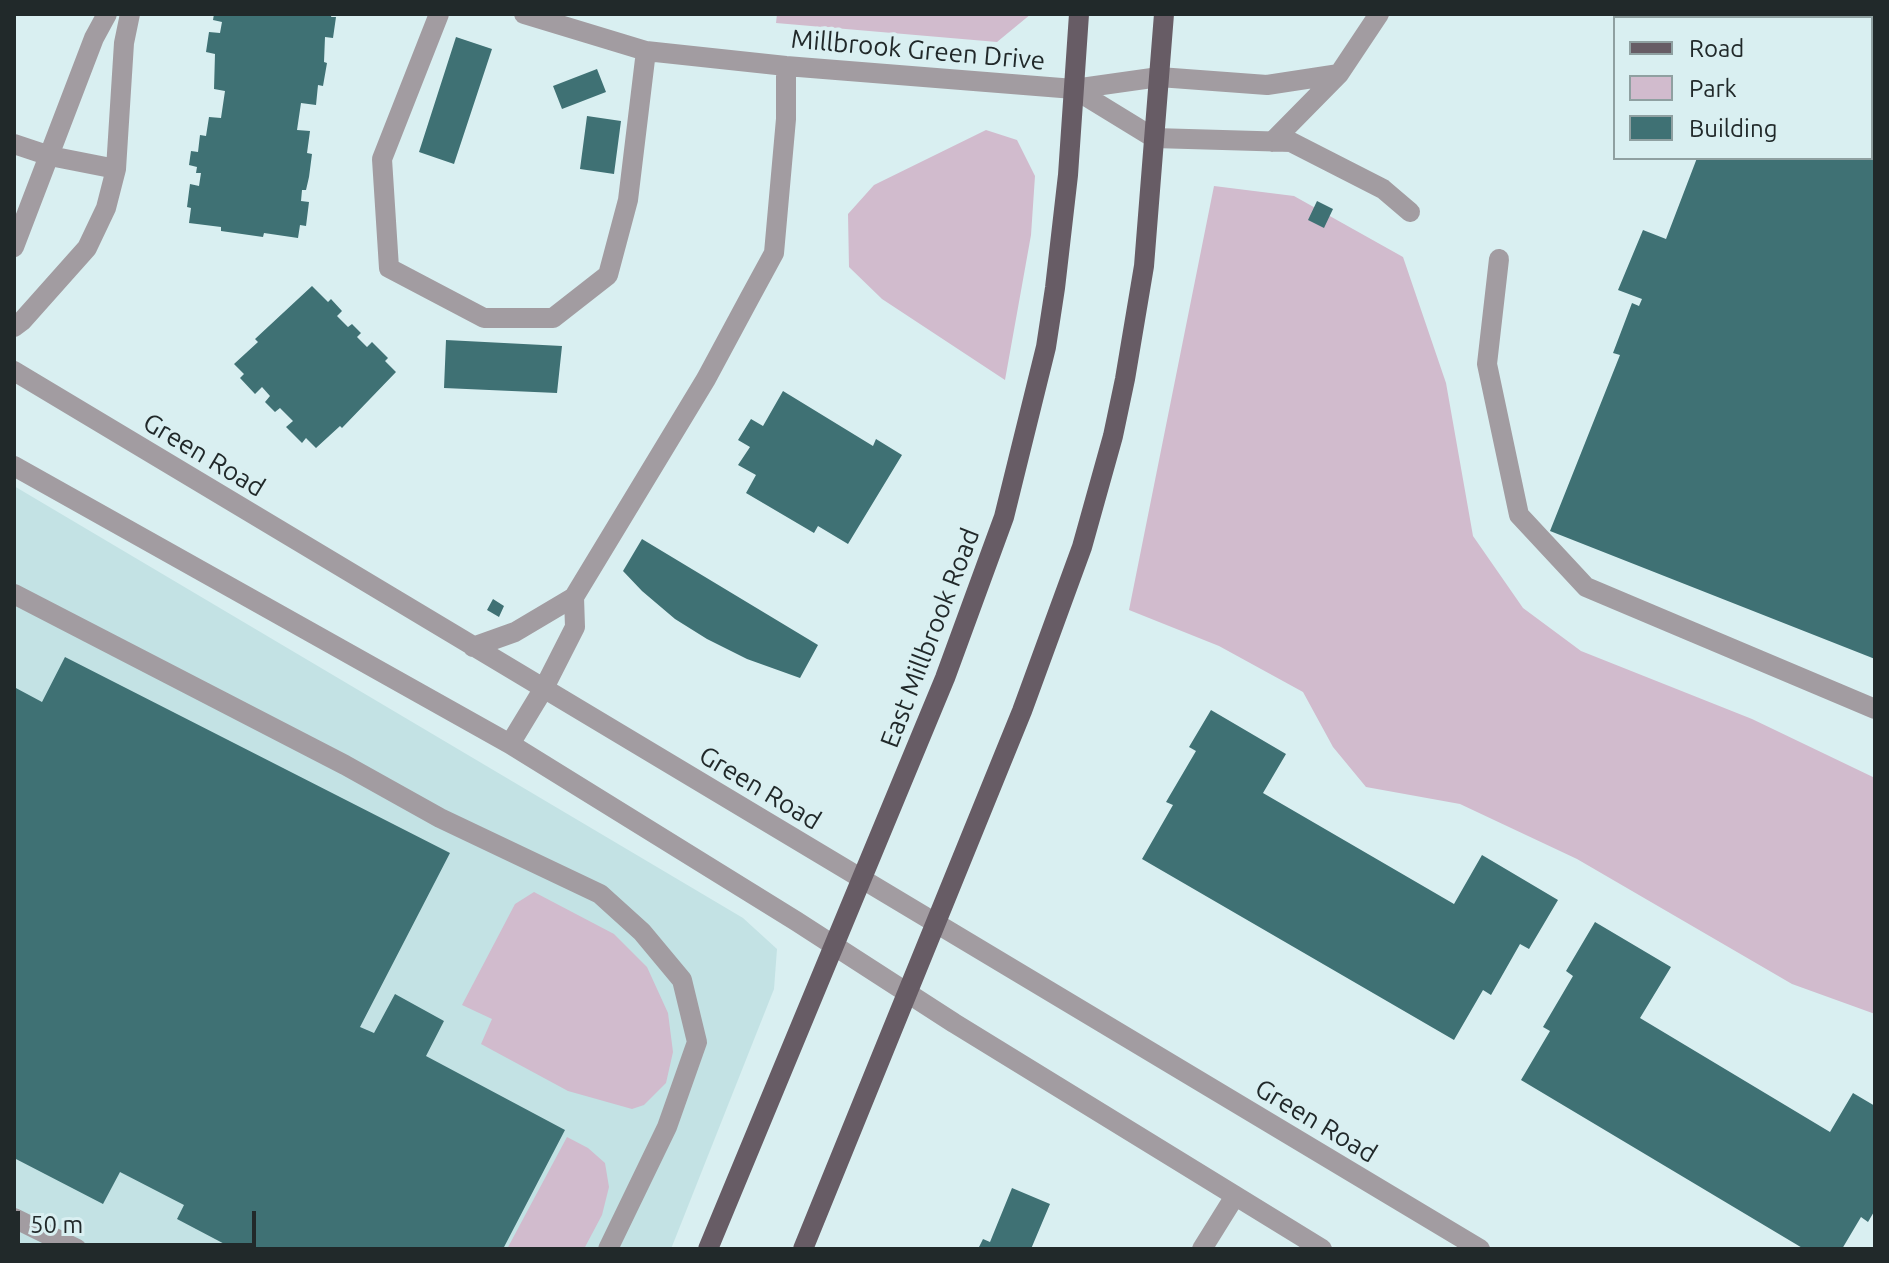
<!DOCTYPE html>
<html>
<head>
<meta charset="utf-8">
<style>
	body { margin:0 }
	#map { position:relative; width:1889px; height:1263px; overflow:hidden; background:#d9eff1; font-family:Ubuntu,sans-serif }
	canvas { display:block }
	.frame { position:absolute; inset:0; border:16px solid #21292a; pointer-events:none }
	.legend { position:absolute; left:1613px; top:16px; width:260px; height:144px; box-sizing:border-box; background:#d9eff1; border:2px solid #8fa0a1; margin:0; padding:10px 14px; list-style:none; font-size:24px; color:#21292a }
	.legend li { display:flex; align-items:center; gap:16px; height:40px }
	.legend b { width:40px; border:2px solid #8fa0a1 }
	.scale { position:absolute; left:16px; top:1211px; width:240px; height:36px; box-sizing:border-box; border:4px solid #21292a; border-top:0; padding-left:10px; font-size:24px; line-height:28px; white-space:nowrap; color:#21292a; -webkit-text-stroke:6px #d9eff1; paint-order:stroke }
</style>
</head>
<body>
<div id="map">
<canvas width="1889" height="1263"></canvas>
<div class="frame"></div>
<ul class="legend">
<li><b style="height:10px;background:#675c65"></b>Road</li>
<li><b style="height:22px;background:#d1bbcd"></b>Park</li>
<li><b style="height:22px;background:#3f7174"></b>Building</li>
</ul>
<div class="scale">50 m</div>
</div>
<script>
const c = document.querySelector('canvas').getContext('2d');
c.lineJoin = 'round';
function fill(path, color) { c.fillStyle = color; c.fill(path, 'evenodd'); }
const shape = rows => new Path2D(rows.map(r => 'M' + r).join(''));
function trace(path, color, width, dash) { c.strokeStyle = color; c.lineWidth = width; c.lineCap = dash ? 'butt' : 'round'; c.setLineDash(dash || []); c.stroke(path); }
function label(font, color, halo, rows, align = 'center') {
  c.font = font + ' Ubuntu,sans-serif'; c.lineWidth = 8; c.setLineDash([]); c.textBaseline = 'middle'; c.strokeStyle = halo; c.fillStyle = color; for (const [text, x, y, turn = 0] of rows) {
    c.save(); c.translate(x, y); c.rotate((+turn || 0) * Math.PI / 180); c.textAlign = isNaN(turn) ? turn : align; if (halo) c.strokeText(text, 0, 0); c.fillText(text, 0, 0); c.restore();
  }
}
fill(shape([
	[14,486,743,918,777,949,774,989,671,1249,14,1249]
]), '#c3e2e4');
fill(shape([
	[777,14,1031,14,997,42,776,23],
	[986,130,1017,140,1035,176,1031,235,1005,380,882,299,849,267,848,214,874,185],
	[1214,186,1294,196,1403,257,1446,383,1473,536,1523,608,1581,651,1752,719,1875,778,1875,1014,1792,984,1577,859,1460,804,1366,787,1333,747,1303,692,1219,646,1129,610],
	[534,892,614,934,647,967,668,1013,673,1052,666,1083,644,1105,632,1109,568,1091,481,1044,492,1019,462,1005,515,904],
	[567,1137,588,1148,605,1163,609,1187,602,1215,584,1249,507,1249]
]), '#d1bbcd');
fill(shape([
	[214,14,332,14,331,17,336,17,333,38,325,37,324,62,327,63,323,86,318,85,316,105,301,103,297,130,310,131,307,153,312,154,309,177,306,190,302,190,301,201,309,202,306,226,300,225,298,238,264,233,263,237,221,231,221,227,189,223,191,208,187,207,190,184,199,186,201,173,196,173,197,167,189,165,191,151,198,152,200,135,206,136,209,117,221,118,225,91,214,89,215,54,206,52,209,32,220,33,222,22,213,20],
	[1669,14,1801,14,1799,18,1667,18],
	[456,37,492,49,454,164,419,152],
	[1871,58,1875,59,1875,659,1550,531,1620,355,1613,353,1632,303,1639,306,1642,299,1618,290,1643,230,1666,239,1697,158,1871,158],
	[597,69,606,92,562,109,553,86],
	[587,116,621,121,614,174,580,169],
	[1317,201,1333,209,1324,228,1308,220],
	[312,286,328,302,331,299,342,311,337,316,348,327,352,324,361,333,357,337,367,347,372,342,388,358,385,361,396,372,342,428,340,426,316,448,306,438,302,443,286,427,293,421,280,408,275,412,265,402,270,396,262,387,255,394,240,378,244,374,234,364,258,342,255,339],
	[446,340,562,346,557,393,444,388],
	[783,391,873,446,876,439,902,455,848,544,818,526,814,533,746,493,756,475,738,465,750,447,738,440,751,419,763,426],
	[642,539,818,645,800,678,747,659,707,639,675,619,642,591,623,571],
	[493,599,504,606,499,617,487,610],
	[65,657,450,853,360,1027,374,1033,395,994,444,1021,426,1056,565,1130,503,1249,234,1249,177,1219,184,1205,120,1172,103,1204,14,1158,14,687,42,702],
	[1211,710,1286,754,1263,793,1454,904,1482,855,1558,900,1529,949,1520,944,1491,995,1483,990,1454,1040,1142,859,1173,805,1166,802,1196,751,1189,747],
	[1595,922,1671,967,1640,1018,1830,1132,1853,1093,1875,1106,1875,1210,1868,1222,1861,1217,1842,1249,1804,1249,1521,1080,1550,1031,1543,1027,1573,976,1566,971],
	[1012,1188,1050,1204,1031,1249,978,1249,983,1239,990,1242]
]), '#3f7174');
trace(shape([
	[439,14,382,159,389,268,484,318,553,318,608,275,628,200,646,51],
	[524,14,646,51,786,66,1074,89,1159,77,1267,85,1339,74],
	[1074,89,1154,138,1291,142,1383,189,1410,212],
	[1272,142,1339,74,1379,14],
	[14,144,50,156,116,169],
	[14,247,94,38,107,14],
	[1499,259,1487,364,1519,515,1586,587,1875,709],
	[14,327,22,321,87,248,106,208,116,169,124,43,130,14],
	[14,371,1480,1249],
	[14,466,510,744,796,921,954,1023,1322,1249],
	[14,594,345,765,440,818,600,894,642,932,682,980,697,1042,667,1127,608,1249],
	[473,647,515,632,574,597,706,379,749,299,774,253,786,119,786,66],
	[510,744,544,688,575,627,574,597],
	[14,1218,77,1249],
	[1202,1249,1235,1196]
]), '#a29ca1', 20);
trace(shape([
	[708,1249,945,678,1004,517,1046,347,1055,288,1068,175,1079,14],
	[803,1249,1022,711,1082,547,1113,436,1125,379,1144,266,1164,14]
]), '#675c65', 20);
label('26px', '#21292a', '#d9eff1', [
	["Millbrook Green Drive",918,50,5],
	["Green Road",204,455,31],
	["East Millbrook Road",930,638,-69],
	["Green Road",760,788,31],
	["Green Road",1316,1121,31]
]);
</script>
</body>
</html>
